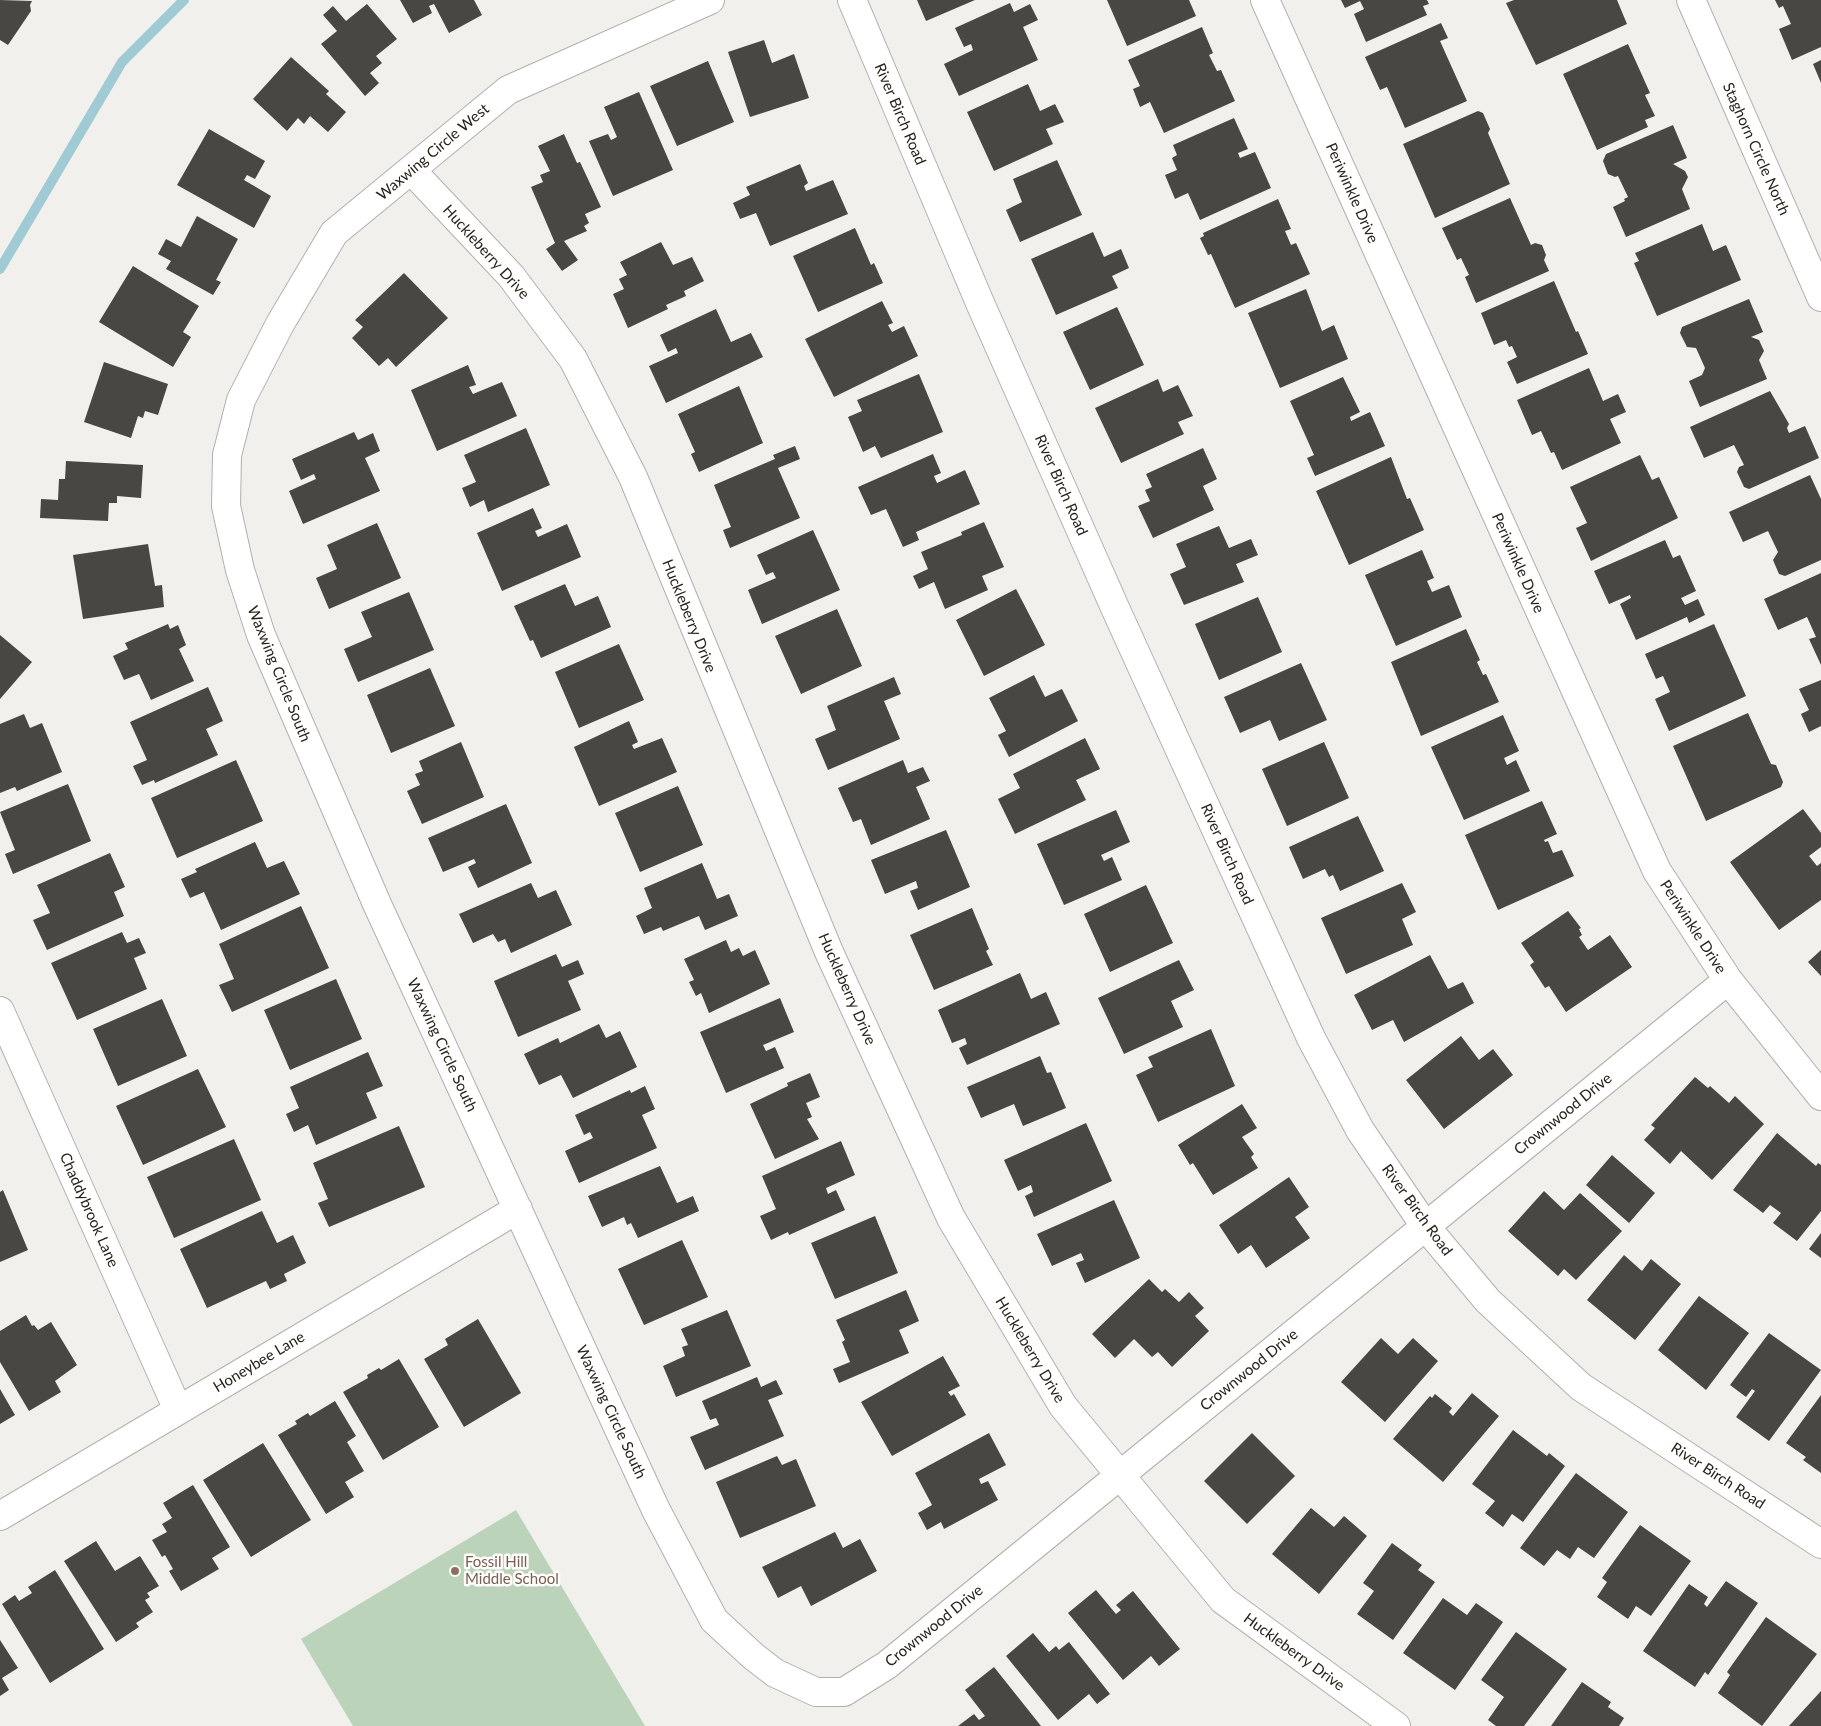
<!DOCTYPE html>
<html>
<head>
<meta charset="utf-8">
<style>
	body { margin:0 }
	canvas { display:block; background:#f2f0ec }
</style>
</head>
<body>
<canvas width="1821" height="1726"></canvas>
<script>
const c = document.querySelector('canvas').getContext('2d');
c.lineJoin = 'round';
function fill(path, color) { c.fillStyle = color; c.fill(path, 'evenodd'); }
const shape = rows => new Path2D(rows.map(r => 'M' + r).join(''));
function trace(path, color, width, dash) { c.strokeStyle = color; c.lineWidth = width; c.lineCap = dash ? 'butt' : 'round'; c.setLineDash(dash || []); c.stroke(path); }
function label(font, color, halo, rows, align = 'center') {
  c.font = font + ' Lato,sans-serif'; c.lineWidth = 5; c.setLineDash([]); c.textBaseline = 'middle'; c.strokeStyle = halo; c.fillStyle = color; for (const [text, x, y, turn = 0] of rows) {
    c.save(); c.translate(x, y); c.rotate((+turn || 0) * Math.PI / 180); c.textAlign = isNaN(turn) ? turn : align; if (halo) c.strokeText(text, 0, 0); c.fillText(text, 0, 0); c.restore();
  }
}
fill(shape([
	[516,1510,645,1726,353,1726,301,1639]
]), '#bbd3bb');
trace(shape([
	[0,269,122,62,184,0]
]), '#a1cbd4', 10);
fill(shape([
	[0,0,32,1,30,5,31,11,8,45,0,40],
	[400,0,474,0,482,15,449,33,434,4,429,6,432,13,413,23],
	[917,0,975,0,926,21],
	[1107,0,1189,0,1196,16,1127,46],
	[1341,0,1427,0,1429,4,1423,6,1427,15,1366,42,1354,14,1364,9,1360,1,1345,8],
	[1514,0,1617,0,1627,24,1536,65,1506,3],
	[1775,0,1821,0,1821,47,1792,60,1779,29,1791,24,1783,6,1779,8],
	[1010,3,1014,12,1030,4,1038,20,1023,27,1038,60,959,96,944,64,973,50,971,44,964,47,955,28],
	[367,4,397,39,376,56,382,63,370,73,379,83,365,96,321,44,337,31,323,15,333,6,346,21],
	[1441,23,1448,38,1440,41,1467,101,1405,128,1387,87,1380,90,1365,57],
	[1202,27,1213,53,1209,55,1217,71,1221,70,1235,101,1164,133,1150,102,1140,107,1133,89,1140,86,1128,60],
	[764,40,772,63,794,54,809,98,750,117,728,52],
	[1628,44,1650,93,1645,95,1655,116,1645,120,1648,127,1597,150,1563,74],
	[291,57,329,91,326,94,346,112,328,132,310,116,304,124,298,118,287,131,253,99],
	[1821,60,1821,83,1813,64],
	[708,61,734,122,677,146,650,86],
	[1028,84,1040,111,1055,104,1064,122,1046,129,1053,144,994,171,967,112],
	[639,92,673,170,613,196,589,141,608,134,611,140,617,137,604,107],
	[1478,111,1483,113,1490,129,1488,133,1510,184,1435,218,1403,144],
	[1234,118,1248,149,1238,153,1240,158,1255,152,1271,188,1200,220,1188,193,1175,199,1165,175,1177,170,1172,158,1177,155,1173,145],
	[1673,125,1687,158,1673,164,1685,171,1688,177,1682,189,1690,209,1626,237,1613,207,1625,201,1624,199,1628,197,1618,176,1615,177,1608,174,1603,161,1606,154],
	[209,129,265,161,255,179,247,175,244,180,271,196,254,228,177,185],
	[564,134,577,163,580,162,601,207,585,214,589,223,584,226,587,231,564,241,578,260,562,271,546,249,555,243,531,187,543,182,540,175,550,171,538,146],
	[1057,160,1082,215,1020,242,1006,210,1022,202,1013,179],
	[800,164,808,183,804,186,806,191,833,180,848,214,770,246,756,213,740,219,733,203,750,195,746,187],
	[1510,198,1531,245,1535,243,1542,245,1546,255,1544,260,1549,271,1476,303,1465,277,1469,275,1461,258,1457,260,1442,228],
	[1278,199,1291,229,1285,231,1291,245,1296,243,1310,274,1235,308,1211,254,1208,255,1200,238,1204,236,1203,233],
	[197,216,238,239,216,280,221,282,213,295,166,269,171,261,158,254,166,239,181,247],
	[1702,224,1713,251,1726,245,1741,280,1657,316,1634,263,1639,261,1635,253],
	[855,228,871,265,874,263,883,283,818,312,793,256],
	[1093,232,1104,257,1121,249,1129,268,1112,276,1118,288,1056,315,1031,259],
	[661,242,673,265,692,257,704,281,684,291,686,296,666,305,668,309,628,328,613,294,624,289,619,279,627,275,620,262],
	[133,266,199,306,183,332,191,337,173,367,99,322],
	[404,273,448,318,396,367,388,358,379,366,352,338,363,327,355,320],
	[1554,281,1576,332,1578,331,1588,354,1517,384,1507,362,1517,357,1512,346,1509,347,1506,340,1494,345,1481,313],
	[1306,289,1322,331,1334,325,1348,359,1280,388,1248,313],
	[1749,299,1763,332,1751,337,1759,340,1764,351,1759,360,1767,379,1700,407,1689,381,1702,375,1705,368,1696,348,1687,347,1680,333,1682,327],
	[882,301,893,323,888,325,892,332,904,326,918,356,834,397,805,339],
	[1117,307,1144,365,1090,390,1063,332],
	[716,309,731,342,751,333,763,357,666,403,649,366,678,353,676,348,668,352,660,335],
	[104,362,168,384,158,415,145,411,143,418,138,416,131,438,84,422],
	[468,365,476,385,469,387,473,394,502,382,517,416,437,451,411,390],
	[1589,368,1603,401,1618,394,1626,412,1610,419,1621,443,1562,470,1554,452,1551,453,1541,431,1532,435,1517,400],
	[919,374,943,432,881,458,875,446,863,452,848,417,862,411,857,400],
	[1343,377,1360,412,1350,417,1351,421,1370,412,1385,446,1315,476,1307,458,1314,455,1290,401],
	[1158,379,1163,392,1178,385,1193,416,1178,422,1184,434,1121,463,1095,408],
	[739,386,763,443,699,472,691,454,695,452,678,414],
	[1770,391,1789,424,1787,428,1789,433,1805,426,1819,458,1749,489,1744,487,1737,472,1739,467,1744,465,1734,445,1704,458,1690,427],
	[526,428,550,485,488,512,484,500,470,507,462,488,476,482,464,455],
	[354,432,358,440,373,433,380,451,365,458,380,491,303,524,289,491,316,479,314,474,301,480,292,459],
	[795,446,800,459,778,468,800,518,730,548,723,530,731,527,714,485,775,459,773,455],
	[1203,448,1217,479,1203,486,1214,510,1153,538,1138,506,1150,501,1145,490,1152,487,1146,474],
	[933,454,941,473,934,476,937,483,965,470,980,504,916,532,919,540,903,547,886,509,871,515,858,487],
	[1640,455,1652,480,1659,477,1678,518,1591,561,1576,528,1587,523,1570,487],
	[1391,457,1407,499,1410,498,1424,530,1349,565,1316,491],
	[66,461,143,465,141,498,117,496,117,503,109,503,108,521,40,518,41,499,58,500,59,479,65,479],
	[1810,475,1821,499,1821,560,1785,576,1779,574,1773,560,1778,552,1768,531,1743,542,1729,512],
	[533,508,542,528,535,531,538,537,567,524,581,557,502,591,477,533],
	[984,522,1004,567,982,576,988,590,945,609,934,582,919,589,913,576,928,569,921,552,962,535,961,532],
	[377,523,401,578,329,609,316,578,337,569,327,545],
	[1219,526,1229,548,1251,539,1258,555,1236,564,1244,582,1184,605,1170,574,1186,567,1176,544],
	[813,530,840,590,762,624,748,590,776,578,773,572,766,575,757,555],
	[1665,540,1673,558,1680,555,1696,591,1681,598,1685,605,1698,599,1705,615,1689,623,1687,617,1636,640,1620,604,1631,598,1630,595,1609,604,1594,571],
	[148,544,155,586,162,585,164,607,83,619,73,555],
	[1422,550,1434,578,1427,581,1432,592,1449,585,1462,617,1396,646,1365,575],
	[1821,573,1821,665,1809,639,1816,637,1807,617,1778,630,1764,599],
	[565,584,575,606,598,596,611,627,541,658,533,640,530,641,514,606],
	[1016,589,1045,645,984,676,956,620],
	[409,592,434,650,358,682,344,649,372,637,361,612],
	[1258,597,1282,652,1219,680,1195,624],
	[837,609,862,666,801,694,775,636],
	[168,624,170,629,178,625,186,645,179,649,194,681,151,700,139,674,124,680,113,656,128,649,125,643],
	[1714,624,1746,696,1669,731,1655,699,1670,692,1663,676,1656,679,1645,654],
	[1466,629,1480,660,1477,662,1483,675,1486,674,1499,702,1421,736,1391,662],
	[0,635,32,662,0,699],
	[619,644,644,700,579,728,555,672],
	[1301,663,1327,720,1279,741,1270,720,1240,733,1224,697],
	[430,668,455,726,391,753,367,695],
	[1034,675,1045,697,1062,689,1078,721,1009,757,998,735,1006,731,989,698],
	[894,677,901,694,884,701,900,739,828,770,815,739,836,730,827,706],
	[1821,680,1821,726,1809,732,1801,714,1809,710,1799,689],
	[208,687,223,721,206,729,218,755,155,783,154,780,142,785,133,766,147,760,130,722],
	[1748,713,1771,764,1776,765,1783,782,1781,787,1706,821,1673,746],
	[24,714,30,728,42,723,62,772,17,791,15,787,0,793,0,724],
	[1503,715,1519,751,1504,758,1507,765,1516,760,1530,791,1464,820,1431,747],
	[629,721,638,742,632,745,634,749,662,738,677,772,599,806,574,747],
	[1085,738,1100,769,1076,780,1086,800,1015,834,998,799,1020,788,1013,774],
	[461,742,484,797,422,824,407,791,420,785,415,774,423,771,419,761],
	[1324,742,1349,798,1287,826,1262,769],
	[236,760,263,821,177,858,151,798],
	[903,760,908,773,923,767,930,781,916,787,930,819,871,845,861,819,853,822,838,788],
	[68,784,91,841,13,874,5,854,15,850,0,812],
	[678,786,703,845,640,872,615,813],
	[1542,801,1557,834,1544,840,1545,842,1548,841,1553,853,1562,850,1574,876,1498,910,1465,835],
	[506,804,532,863,478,888,468,867,476,863,474,859,443,872,428,838],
	[1803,809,1821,833,1821,847,1809,856,1817,866,1821,863,1821,900,1779,930,1730,862],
	[1116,810,1130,842,1101,855,1104,861,1112,857,1122,880,1064,905,1037,844],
	[1358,816,1384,871,1340,891,1333,875,1329,877,1325,869,1303,879,1289,847],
	[946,830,970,887,918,910,910,891,918,888,916,881,885,894,871,860],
	[255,842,267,868,284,861,300,894,221,930,204,892,190,898,181,879,197,872,195,869],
	[110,853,125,887,114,892,124,916,47,950,33,920,50,913,37,885],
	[702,863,717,899,729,894,738,916,705,930,699,916,663,931,661,927,644,934,636,916,652,908,644,888],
	[531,883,538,898,556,890,572,925,511,953,505,939,498,942,493,934,473,943,459,914],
	[1402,883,1416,912,1402,919,1413,945,1346,974,1321,918],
	[1146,885,1173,943,1110,972,1084,914],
	[301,906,329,968,232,1012,219,985,234,979,219,944],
	[972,908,989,949,986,951,993,965,934,990,910,935],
	[1568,911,1581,928,1579,929,1582,935,1579,937,1588,950,1610,935,1632,967,1566,1012,1549,986,1545,988,1530,965,1534,962,1521,943],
	[122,932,127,943,139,938,146,953,134,958,147,989,77,1020,51,963],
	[726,940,731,952,739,948,743,956,755,950,770,984,709,1013,701,993,696,996,689,982,694,980,684,959],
	[1821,950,1821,976,1808,962],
	[556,954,562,967,578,960,584,974,568,981,581,1010,518,1037,494,981],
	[1430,955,1448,989,1463,982,1474,1003,1404,1042,1393,1020,1372,1030,1354,995],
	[1179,960,1194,990,1171,1001,1183,1027,1124,1054,1098,998],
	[1020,973,1031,999,1046,992,1060,1024,967,1065,959,1048,967,1044,965,1038,952,1043,938,1010],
	[336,979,362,1039,290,1070,264,1010],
	[780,998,794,1032,763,1045,766,1051,775,1047,784,1068,726,1093,700,1032],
	[162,999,187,1056,118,1086,93,1029],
	[599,1024,606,1038,620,1031,637,1067,573,1098,561,1075,539,1085,524,1054,558,1038,560,1043],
	[1211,1029,1235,1086,1158,1122,1136,1075,1153,1067,1148,1057],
	[1461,1036,1479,1060,1493,1049,1513,1075,1444,1129,1406,1080],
	[368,1052,383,1086,366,1093,377,1118,316,1145,308,1125,294,1132,286,1114,299,1108,290,1087],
	[1040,1056,1047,1073,1051,1072,1066,1108,1023,1126,1014,1104,981,1118,967,1087],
	[198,1069,226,1127,143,1165,116,1106],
	[810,1073,820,1097,806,1103,812,1117,807,1119,819,1139,775,1159,750,1104,788,1086,787,1083],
	[1695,1077,1708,1088,1710,1086,1729,1103,1735,1096,1764,1124,1712,1180,1681,1151,1670,1164,1644,1140,1655,1128,1651,1125],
	[645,1086,655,1109,642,1115,657,1148,579,1183,565,1151,593,1138,590,1132,584,1135,575,1115,630,1090,631,1093],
	[1242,1104,1257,1128,1242,1137,1254,1154,1251,1157,1258,1168,1213,1195,1193,1163,1190,1165,1178,1145],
	[1086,1123,1112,1181,1034,1217,1025,1196,1033,1192,1031,1185,1018,1191,1004,1160],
	[399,1126,425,1187,329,1227,318,1203,328,1199,313,1163],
	[1777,1133,1816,1166,1818,1163,1821,1165,1821,1211,1797,1241,1773,1223,1781,1213,1770,1205,1763,1213,1733,1190],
	[234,1139,261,1200,174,1238,147,1177],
	[841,1141,855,1175,826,1188,828,1194,836,1190,845,1210,789,1235,788,1232,771,1240,760,1216,776,1209,762,1176],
	[1612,1155,1655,1193,1629,1223,1586,1185],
	[660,1166,677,1203,693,1196,699,1211,638,1238,631,1223,627,1225,624,1217,602,1227,588,1196],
	[1289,1177,1309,1207,1295,1217,1310,1238,1266,1268,1251,1245,1238,1254,1219,1225],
	[3,1190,28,1250,0,1262,0,1192],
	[1544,1191,1564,1210,1580,1193,1622,1231,1576,1280,1564,1269,1558,1276,1508,1231],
	[1114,1200,1140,1258,1085,1283,1076,1263,1084,1260,1081,1253,1052,1266,1037,1234],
	[262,1211,277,1243,293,1235,306,1263,284,1274,287,1281,270,1289,266,1281,207,1308,180,1249],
	[875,1216,898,1273,835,1299,811,1243],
	[1821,1233,1821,1258,1809,1249],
	[682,1240,708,1297,644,1325,618,1269],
	[1624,1255,1642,1271,1651,1259,1681,1284,1635,1340,1587,1300],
	[1149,1279,1162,1292,1165,1289,1179,1302,1189,1292,1204,1308,1195,1316,1209,1331,1172,1367,1158,1352,1152,1357,1134,1339,1115,1358,1092,1334],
	[906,1290,919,1321,899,1330,909,1353,839,1383,833,1369,850,1362,842,1342,845,1340,836,1320],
	[1699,1296,1749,1333,1706,1390,1658,1350],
	[727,1310,751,1366,676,1397,663,1366,685,1356,682,1347,688,1345,681,1329],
	[26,1315,32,1326,34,1325,38,1330,51,1322,77,1365,55,1381,61,1392,29,1411,0,1362,0,1331],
	[478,1319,521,1393,464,1427,424,1359,448,1345,445,1339],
	[1769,1333,1821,1370,1769,1441,1736,1417,1755,1391,1752,1389,1746,1397,1730,1385],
	[1381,1338,1398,1354,1413,1338,1438,1361,1385,1422,1341,1382],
	[943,1356,960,1386,948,1392,951,1396,954,1394,966,1415,892,1456,861,1402],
	[399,1359,439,1427,383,1460,343,1392,368,1378,367,1375,379,1368,381,1370],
	[757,1377,761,1387,776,1380,783,1394,768,1400,784,1436,705,1470,690,1437,719,1425,716,1418,710,1420,702,1401],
	[0,1389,15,1415,0,1424],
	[1472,1393,1499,1416,1443,1482,1393,1439,1430,1396,1432,1398,1435,1394,1452,1408,1449,1412,1453,1416],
	[1821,1395,1821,1473,1803,1460,1806,1457,1786,1443],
	[335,1401,356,1436,347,1442,364,1471,345,1482,354,1497,326,1514,278,1435,297,1424,295,1421,308,1413,310,1416],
	[1513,1430,1547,1456,1549,1453,1565,1466,1523,1522,1512,1514,1503,1527,1485,1513,1495,1501,1472,1484],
	[989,1433,1006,1465,979,1479,981,1484,988,1481,998,1500,944,1529,941,1522,927,1530,918,1513,932,1505,915,1473],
	[1252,1433,1295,1476,1247,1524,1204,1481],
	[263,1443,311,1520,251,1557,203,1480],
	[777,1456,782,1465,796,1459,816,1506,740,1538,716,1482],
	[1576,1473,1628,1512,1594,1558,1578,1547,1570,1559,1557,1550,1544,1566,1520,1548],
	[193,1485,230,1547,212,1558,219,1569,181,1591,169,1571,173,1569,165,1555,162,1557,152,1540,167,1532,162,1524,172,1518,163,1503],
	[1311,1508,1334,1527,1344,1516,1367,1536,1319,1594,1272,1554],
	[1640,1525,1691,1561,1651,1616,1636,1606,1628,1619,1597,1597,1607,1582,1602,1578],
	[835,1532,843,1548,860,1539,877,1571,811,1606,801,1586,778,1598,762,1567],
	[96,1541,115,1571,140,1556,159,1586,147,1593,150,1597,145,1600,153,1612,136,1623,139,1627,116,1642,64,1561],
	[1392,1543,1422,1565,1418,1570,1435,1582,1393,1640,1357,1614,1374,1591,1363,1583],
	[55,1570,104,1649,50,1683,2,1604,15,1595,19,1601,32,1593,28,1587],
	[1726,1581,1758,1603,1708,1675,1705,1672,1695,1687,1643,1651,1689,1584,1708,1597,1704,1604,1707,1607],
	[1096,1590,1116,1614,1121,1610,1116,1605,1133,1591,1180,1649,1159,1666,1151,1656,1123,1680,1068,1613],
	[1443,1598,1467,1615,1476,1603,1503,1622,1455,1690,1403,1653],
	[1766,1617,1817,1654,1762,1726,1718,1693,1730,1675,1727,1672],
	[1516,1632,1567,1669,1524,1726,1496,1726,1488,1720,1504,1697,1481,1680],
	[1033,1633,1049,1652,1056,1646,1059,1650,1069,1642,1110,1694,1097,1704,1089,1694,1058,1720,1006,1656],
	[0,1640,18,1668,2,1678,9,1690,0,1696],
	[994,1667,1041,1726,958,1726,974,1714,979,1720,985,1716,965,1690],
	[1582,1682,1611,1702,1608,1707,1624,1718,1619,1726,1551,1726],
	[1821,1691,1821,1726,1789,1726]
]), '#494744');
const minor = shape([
	[710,0,508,90,334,233,280,324,241,400,227,455,226,506,240,570,261,635,377,904,656,1510,714,1620,753,1656,775,1673,816,1692,844,1692,887,1665,1728,980],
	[852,0,980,303,1116,610,1311,1038,1360,1130,1425,1226,1488,1301,1581,1387,1821,1544],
	[1265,0,1657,871,1728,980,1821,1096],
	[1691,0,1821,297],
	[412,171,511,276,573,359,633,477,829,952,951,1218,1063,1406,1223,1600,1396,1726],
	[0,1011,178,1410],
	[0,1516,518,1209]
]);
trace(minor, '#b2b0ac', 30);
trace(minor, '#fff', 28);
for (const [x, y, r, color] of [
	[455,1571,5,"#8d6e63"]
]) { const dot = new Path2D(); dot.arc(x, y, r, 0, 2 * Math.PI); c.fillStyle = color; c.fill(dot); trace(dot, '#fffefa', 2); }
label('15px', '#222220', '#fffefa', [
	["River Birch Road",900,114,67],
	["Staghorn Circle North",1756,149,66],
	["Waxwing Circle West",433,152,-40],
	["Periwinkle Drive",1352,193,66],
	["Huckleberry Drive",486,252,48],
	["River Birch Road",1061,485,66],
	["Periwinkle Drive",1518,563,66],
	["Huckleberry Drive",689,616,68],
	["Waxwing Circle South",279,674,68],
	["River Birch Road",1227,854,66],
	["Periwinkle Drive",1693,927,57],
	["Huckleberry Drive",847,989,66],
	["Waxwing Circle South",442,1045,65],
	["Crownwood Drive",1563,1114,-39],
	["Chaddybrook Lane",89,1210,66],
	["River Birch Road",1417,1210,54],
	["Huckleberry Drive",1030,1350,59],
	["Honeybee Lane",259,1362,-31],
	["Crownwood Drive",1249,1370,-39],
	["Waxwing Circle South",611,1412,65],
	["River Birch Road",1718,1476,33],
	["Crownwood Drive",934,1626,-39],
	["Huckleberry Drive",1294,1652,36]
]);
label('15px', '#785e54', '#fffefa', [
	["Fossil Hill",465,1562],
	["Middle School",465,1579]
], 'left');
</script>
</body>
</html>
